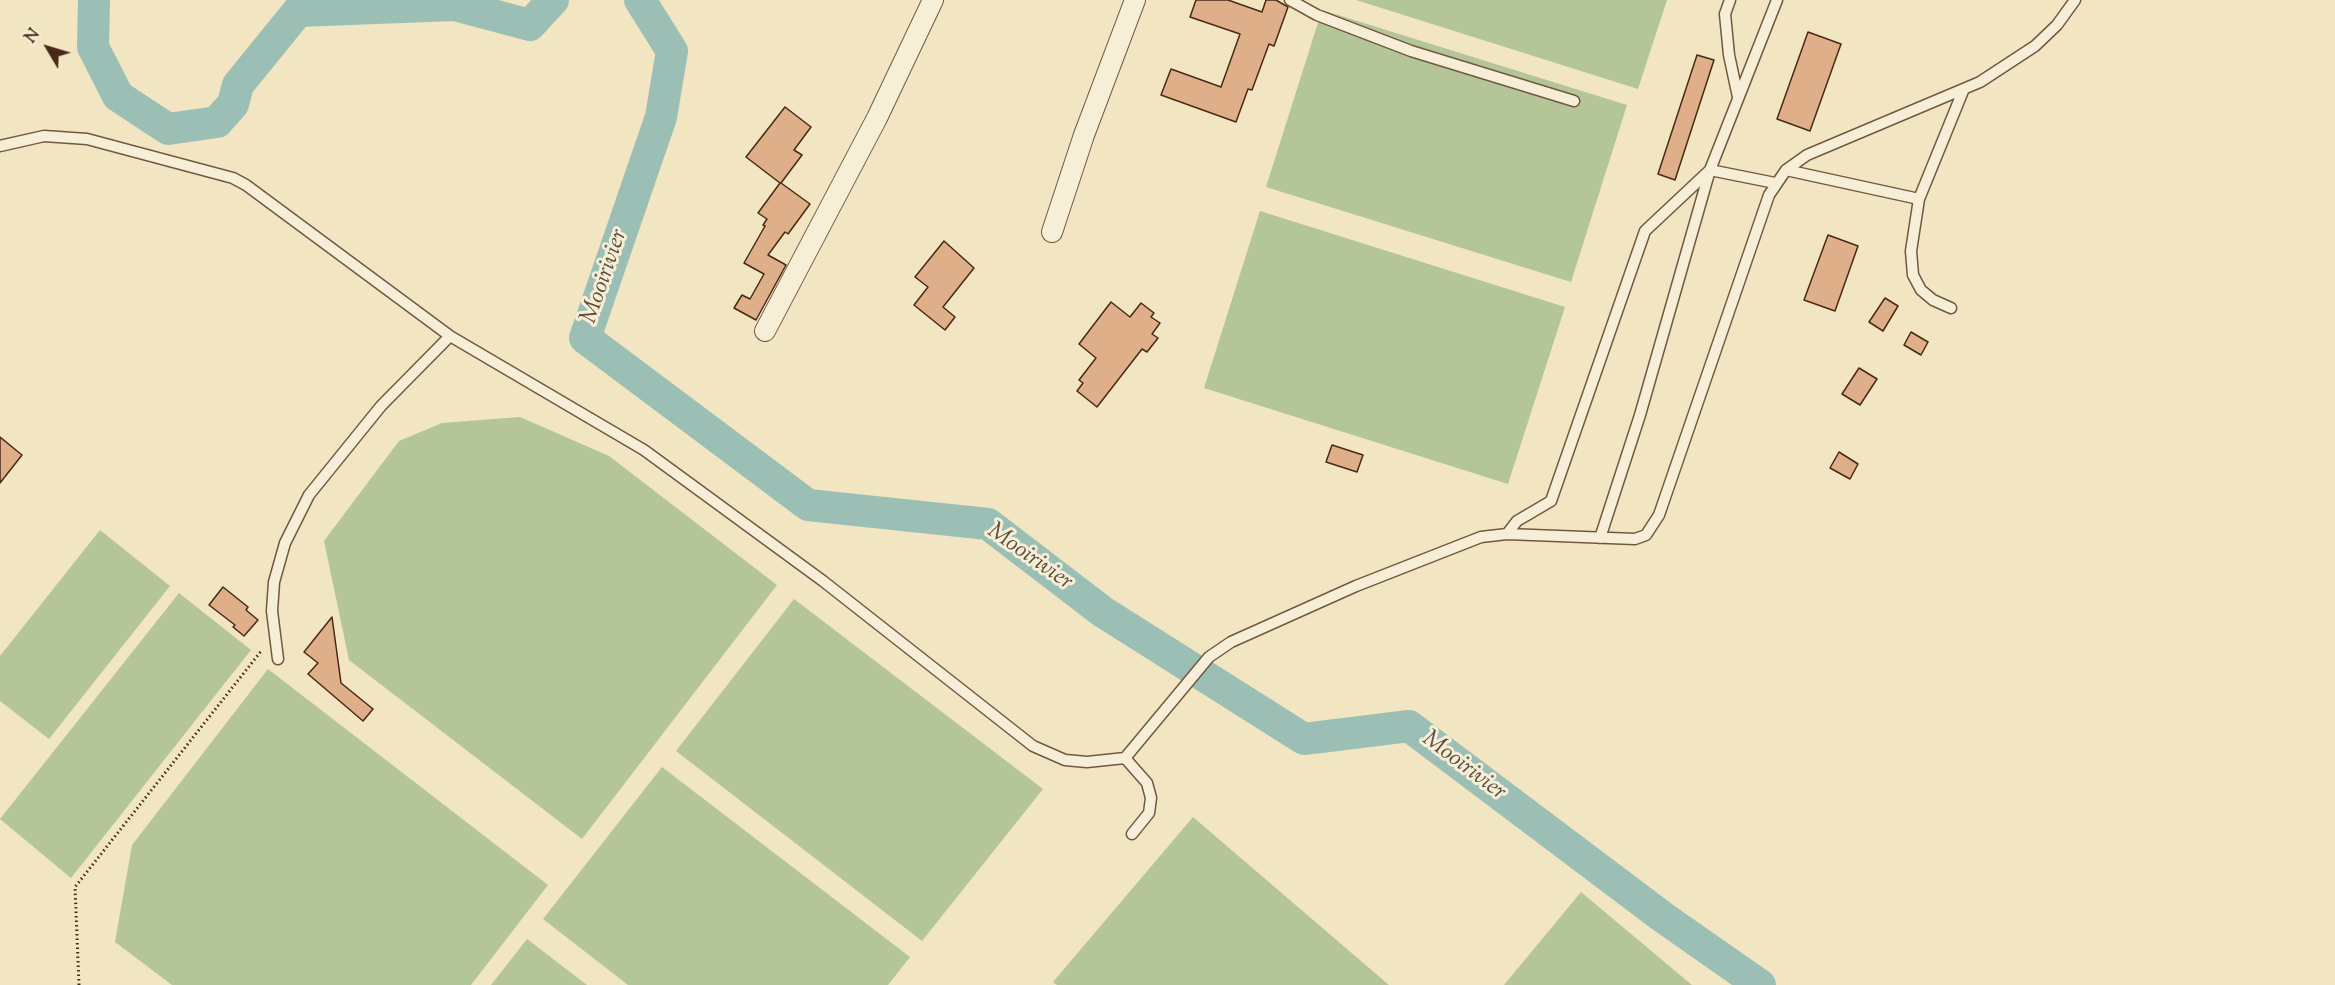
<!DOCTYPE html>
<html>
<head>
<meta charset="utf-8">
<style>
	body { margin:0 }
	#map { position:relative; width:2335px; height:985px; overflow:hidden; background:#f1e5c2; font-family:"Sorts Mill Goudy",serif }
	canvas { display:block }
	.north { position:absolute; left:18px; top:18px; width:60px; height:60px; -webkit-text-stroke:4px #f6eed7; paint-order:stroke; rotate:308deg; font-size:16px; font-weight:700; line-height:24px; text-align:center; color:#492916 }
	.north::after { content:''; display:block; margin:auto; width:21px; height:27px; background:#492916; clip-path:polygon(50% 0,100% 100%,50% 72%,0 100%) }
</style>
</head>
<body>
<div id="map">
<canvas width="2335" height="985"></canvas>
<div class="north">N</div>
</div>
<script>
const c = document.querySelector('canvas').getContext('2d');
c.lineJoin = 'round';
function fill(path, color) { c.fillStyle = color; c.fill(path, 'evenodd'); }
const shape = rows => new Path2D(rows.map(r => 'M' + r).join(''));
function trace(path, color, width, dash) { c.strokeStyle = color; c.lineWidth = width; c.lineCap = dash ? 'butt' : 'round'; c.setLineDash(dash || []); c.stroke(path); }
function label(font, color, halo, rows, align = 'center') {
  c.font = font + ' "Sorts Mill Goudy",serif'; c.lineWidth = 6; c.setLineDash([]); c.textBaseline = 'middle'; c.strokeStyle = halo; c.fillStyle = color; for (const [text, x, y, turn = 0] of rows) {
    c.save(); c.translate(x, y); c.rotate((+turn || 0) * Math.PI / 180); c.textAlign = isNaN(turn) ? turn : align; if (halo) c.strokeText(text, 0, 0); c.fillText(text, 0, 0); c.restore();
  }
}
fill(shape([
	[1356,0,1667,0,1638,89],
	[1322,10,1627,105,1571,282,1266,187],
	[1260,211,1565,307,1508,484,1204,388],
	[520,417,609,456,777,585,582,839,349,660,324,541,399,441,442,423],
	[100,530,170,586,49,739,0,701,0,656],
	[179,593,251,650,71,878,0,819],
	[794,599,1043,789,922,941,676,751],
	[268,669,548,885,471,985,172,985,115,942,132,845],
	[662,767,910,957,888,985,628,985,543,919],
	[1193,817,1389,985,1057,985,1053,982],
	[1581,892,1692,985,1504,985],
	[527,939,587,985,491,985]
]), '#b4c697');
trace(shape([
	[94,0,93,47,118,96,168,129,217,122,233,104,238,85,298,11,455,5,530,25,553,0],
	[640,0,672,51,661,117,585,338,808,505,988,524,1103,612,1304,739,1409,726,1664,918,1760,985]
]), '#9bbfb5', 32);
const building = shape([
	[1196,0,1228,0,1262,12,1266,0,1276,0,1288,7,1274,46,1269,44,1252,90,1248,89,1236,122,1161,95,1171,69,1221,87,1240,34,1190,17,1196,0],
	[1808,32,1841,44,1810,131,1777,119,1808,32],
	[1697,55,1714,60,1675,180,1658,174,1697,55],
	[785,107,811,127,794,150,802,155,781,183,810,204,788,234,785,232,768,255,786,265,756,320,734,308,742,295,750,299,764,274,744,263,765,226,763,225,767,219,758,213,780,183,746,157,785,107],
	[1828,235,1858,246,1835,311,1804,300,1828,235],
	[944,241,974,268,943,307,955,317,945,330,914,305,928,287,915,277,944,241],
	[1885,298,1898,306,1883,331,1869,322,1885,298],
	[1111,302,1130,317,1141,303,1154,313,1151,317,1160,323,1152,334,1158,338,1147,352,1142,349,1097,407,1077,391,1083,383,1079,380,1096,358,1079,344,1111,302],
	[1911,332,1928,342,1921,355,1904,345,1911,332],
	[1859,368,1877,379,1860,405,1842,394,1859,368],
	[0,437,22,455,0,483,0,437],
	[1332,445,1363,455,1357,472,1326,462,1332,445],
	[1839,452,1858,464,1850,479,1830,468,1839,452],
	[223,587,248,607,246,610,258,620,244,636,233,627,235,625,209,605,223,587],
	[332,617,341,683,373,709,363,721,308,674,318,663,304,652,332,617]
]);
fill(building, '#dfaf8a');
trace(building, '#492916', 1.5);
const service = shape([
	[1290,0,1317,15,1411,51,1574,101],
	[1730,0,1725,14,1729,55,1738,97],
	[0,146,44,136,87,139,233,178,246,185,450,336,644,450,823,581,1033,746,1065,760,1087,762,1125,758],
	[1786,170,1919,199],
	[1951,308,1933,300,1921,290,1913,275,1911,251,1919,199,1963,91],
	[1507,534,1517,521,1551,501,1645,231,1710,170,1775,183],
	[1600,538,1640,415,1710,170,1777,0],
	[278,659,272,611,274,582,285,543,309,495,381,406,450,336],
	[1132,834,1149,813,1151,798,1147,783,1125,758,1209,657,1231,642,1356,586,1481,537,1507,534,1635,539,1646,535,1659,515,1769,195,1786,170,1807,155,1980,82,2035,46,2057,25,2075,0]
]);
const minor = shape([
	[1052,232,1084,135,1135,0],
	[765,331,877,118,933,0]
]);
trace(service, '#735841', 13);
trace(minor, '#735841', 22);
trace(shape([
	[79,985,75,887,262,650]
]), '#492916', 3, [1.5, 3]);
trace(service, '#f6eed7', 10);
trace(minor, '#f6eed7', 20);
label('italic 24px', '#5e4e3e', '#f6eed7', [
	["Mooirivier",606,277,-71],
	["Mooirivier",1029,558,35],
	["Mooirivier",1463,767,37]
]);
</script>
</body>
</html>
